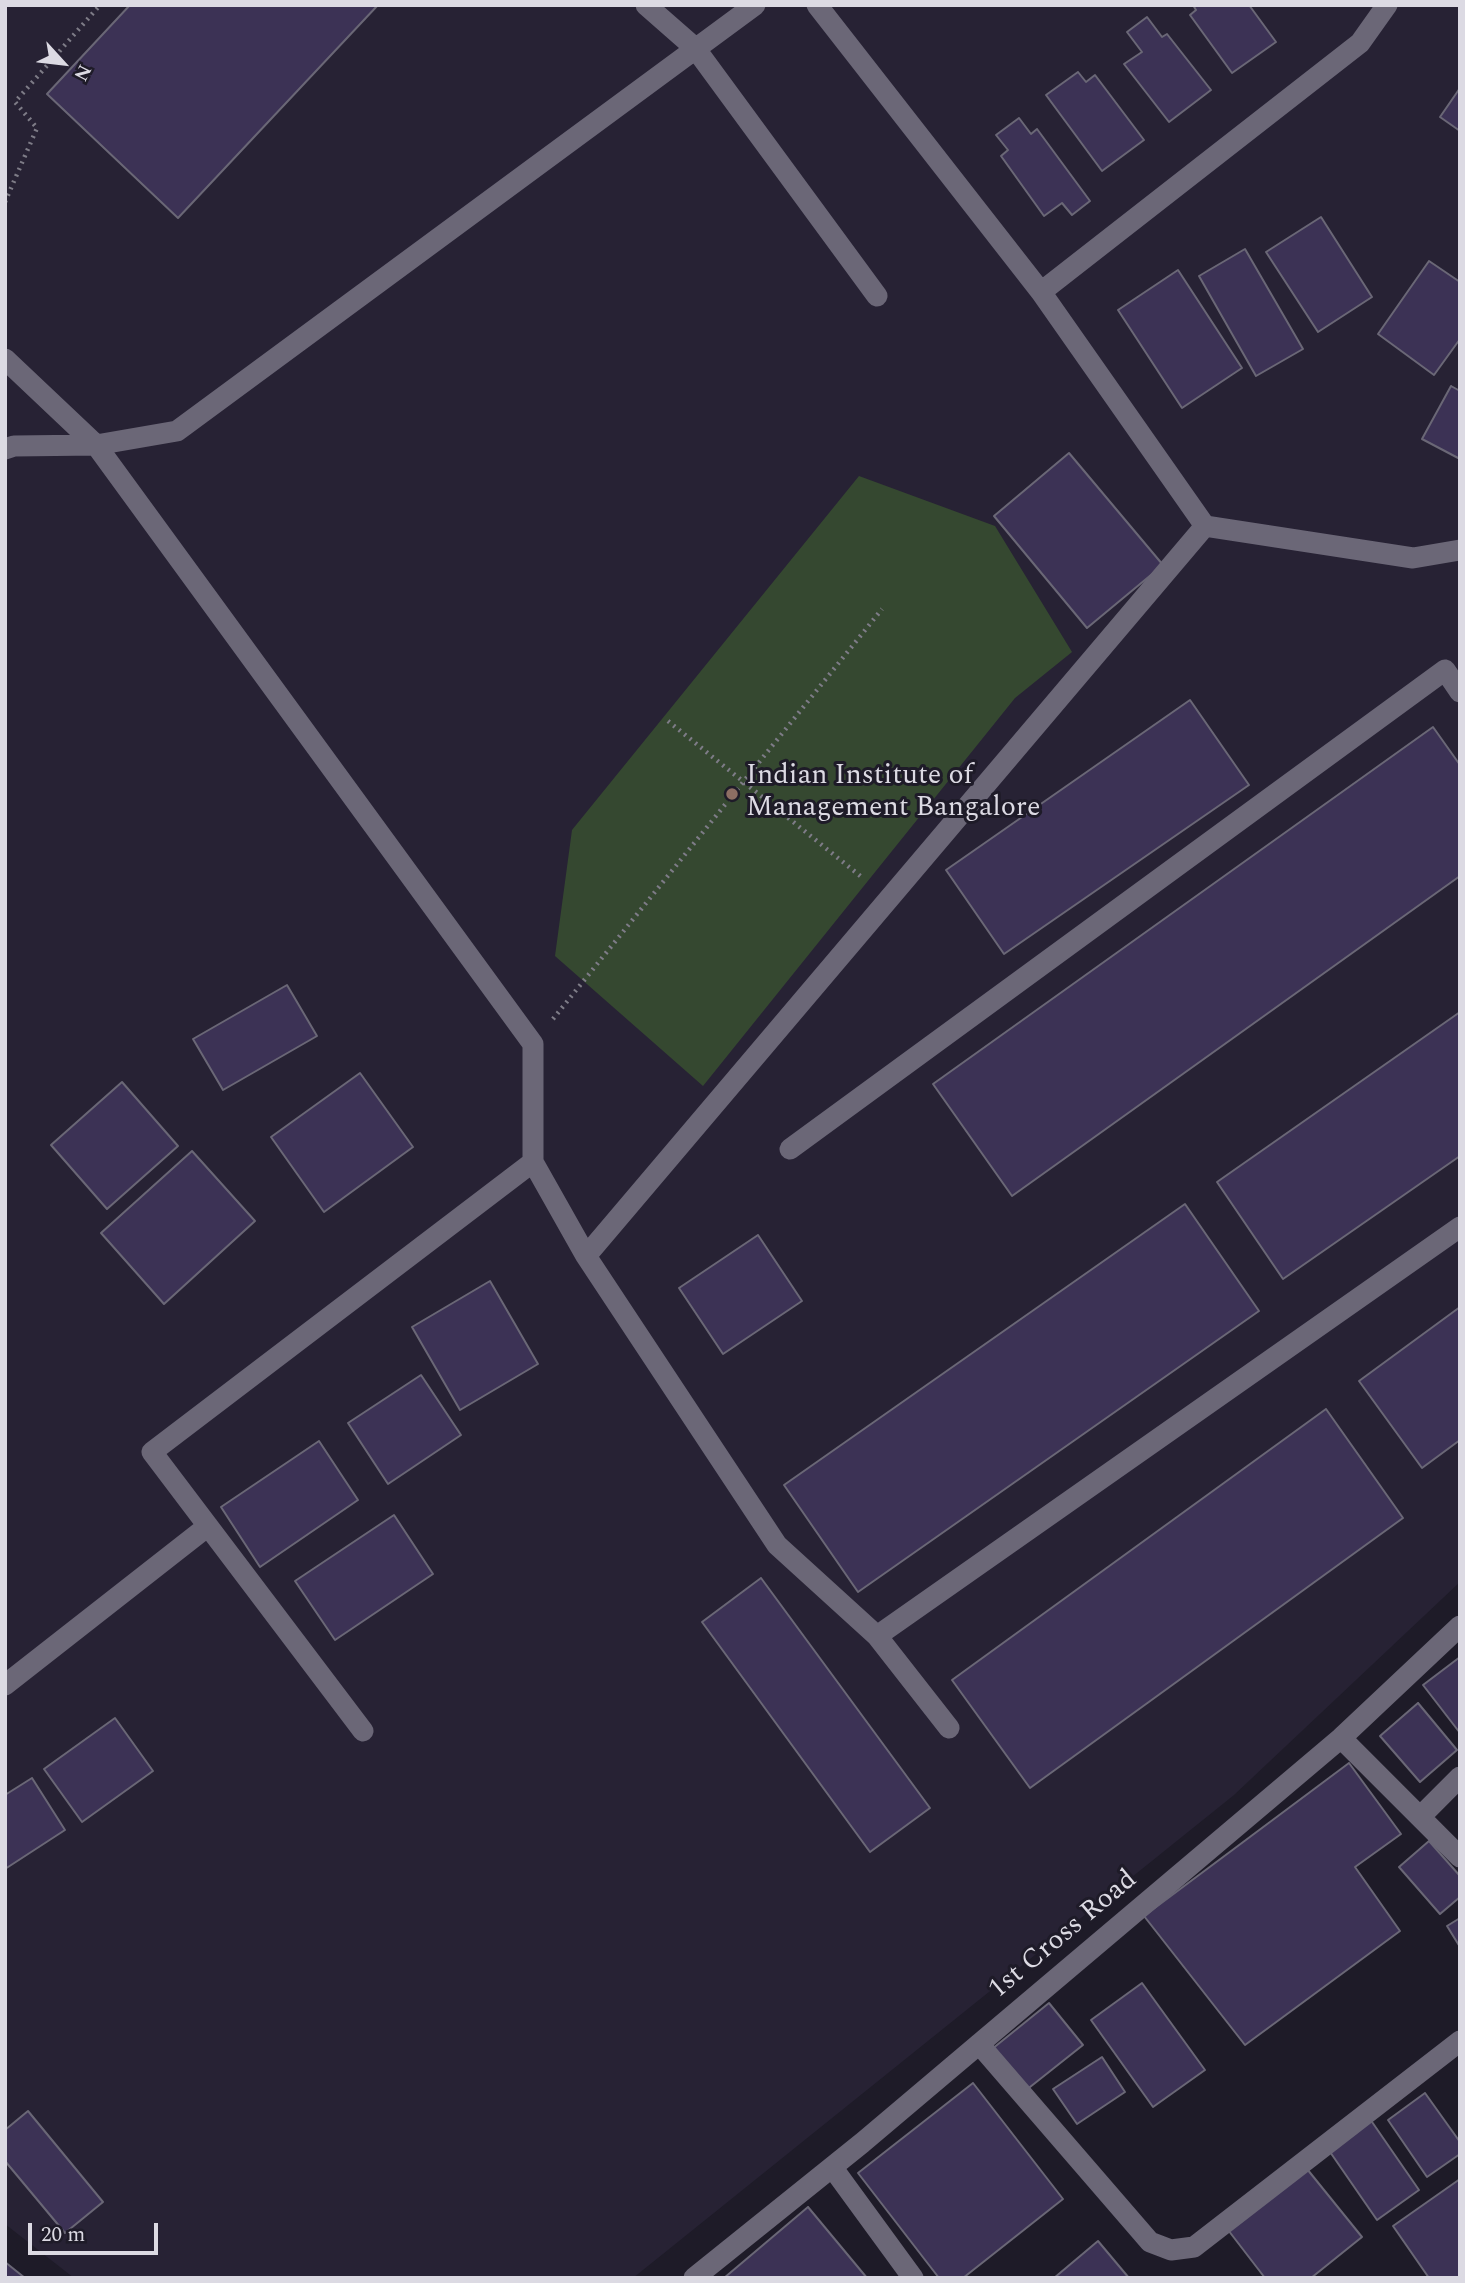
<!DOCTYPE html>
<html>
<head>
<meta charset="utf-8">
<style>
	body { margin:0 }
	#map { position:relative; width:1465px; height:2283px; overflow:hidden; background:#1e1b28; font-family:Spectral,serif }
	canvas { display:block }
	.frame { position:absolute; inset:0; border:7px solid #dcdae3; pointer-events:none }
	.north { position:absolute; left:28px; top:28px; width:70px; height:70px; -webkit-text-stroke:5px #1e1b28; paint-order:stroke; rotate:117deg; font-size:19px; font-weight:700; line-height:28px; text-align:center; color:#dcdae3 }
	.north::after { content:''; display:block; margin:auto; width:24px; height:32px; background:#dcdae3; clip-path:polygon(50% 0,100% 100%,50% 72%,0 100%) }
	.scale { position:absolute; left:28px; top:2223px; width:130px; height:32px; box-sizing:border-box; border:4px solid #dcdae3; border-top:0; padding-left:9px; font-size:21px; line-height:24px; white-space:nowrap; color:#dcdae3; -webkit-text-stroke:5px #1e1b28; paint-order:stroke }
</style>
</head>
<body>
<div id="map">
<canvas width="1465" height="2283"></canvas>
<div class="frame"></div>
<div class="north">N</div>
<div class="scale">20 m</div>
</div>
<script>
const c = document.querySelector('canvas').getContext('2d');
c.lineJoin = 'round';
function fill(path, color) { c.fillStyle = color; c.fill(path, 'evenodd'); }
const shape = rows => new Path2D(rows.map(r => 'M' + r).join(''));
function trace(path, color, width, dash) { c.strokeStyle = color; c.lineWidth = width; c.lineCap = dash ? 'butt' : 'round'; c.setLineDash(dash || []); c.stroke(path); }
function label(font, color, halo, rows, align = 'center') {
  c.font = font + ' Spectral,serif'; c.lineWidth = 6; c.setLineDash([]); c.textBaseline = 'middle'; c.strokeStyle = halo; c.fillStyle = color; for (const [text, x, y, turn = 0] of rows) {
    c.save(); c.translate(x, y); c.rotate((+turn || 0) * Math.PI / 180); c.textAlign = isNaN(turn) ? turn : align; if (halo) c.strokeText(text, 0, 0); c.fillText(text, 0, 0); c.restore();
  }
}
fill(shape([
	[5,5,1460,5,1460,1582,1234,1795,633,2278,74,2278,5,2224]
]), '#272234');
fill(shape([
	[859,476,995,526,1072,652,1015,698,703,1086,555,956,572,830]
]), '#354830');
const building = shape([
	[130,5,378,5,178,218,47,94,130,5],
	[1193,5,1249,5,1276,42,1232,73,1190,15,1196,10,1193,5],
	[1147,17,1162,37,1167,34,1211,90,1169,122,1124,64,1142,52,1127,32,1147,17],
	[1078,72,1086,82,1095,75,1144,140,1102,171,1046,95,1078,72],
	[1460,88,1460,131,1440,117,1460,88],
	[1019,118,1031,134,1037,129,1090,201,1072,215,1062,203,1044,216,1001,156,1008,150,996,135,1019,118],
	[1321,217,1372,297,1318,332,1266,252,1321,217],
	[1245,249,1303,349,1256,376,1199,276,1245,249],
	[1429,261,1460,282,1460,339,1434,375,1378,334,1429,261],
	[1178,270,1242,368,1182,408,1118,310,1178,270],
	[1451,386,1460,391,1460,459,1422,439,1451,386],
	[1069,453,1163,565,1087,628,994,516,1069,453],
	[1190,700,1249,785,1004,954,946,870,1190,700],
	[1433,727,1460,765,1460,876,1012,1196,933,1084,1433,727],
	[287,985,317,1036,223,1090,193,1039,287,985],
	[1460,1012,1460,1156,1283,1279,1217,1182,1460,1012],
	[360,1073,413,1147,324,1212,271,1137,360,1073],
	[122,1082,178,1146,107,1209,51,1145,122,1082],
	[192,1151,255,1221,164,1304,101,1233,192,1151],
	[1185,1204,1259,1311,858,1592,784,1485,1185,1204],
	[758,1235,802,1301,723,1354,679,1288,758,1235],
	[490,1281,538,1364,460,1410,412,1327,490,1281],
	[1460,1307,1460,1440,1422,1468,1359,1381,1460,1307],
	[421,1375,461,1435,388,1484,348,1423,421,1375],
	[1326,1409,1403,1518,1030,1788,952,1680,1326,1409],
	[319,1441,358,1500,260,1567,221,1507,319,1441],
	[394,1515,433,1574,335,1640,295,1581,394,1515],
	[761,1578,930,1808,870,1852,702,1622,761,1578],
	[1460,1657,1460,1733,1423,1685,1460,1657],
	[1418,1703,1457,1750,1420,1782,1380,1736,1418,1703],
	[115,1718,153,1771,82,1822,44,1769,115,1718],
	[1349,1763,1401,1834,1355,1867,1400,1931,1245,2045,1144,1916,1349,1763],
	[32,1778,65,1830,5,1869,5,1795,32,1778],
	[1429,1841,1460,1876,1460,1897,1440,1914,1399,1867,1429,1841],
	[1460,1918,1460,1947,1447,1926,1460,1918],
	[1142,1983,1205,2070,1153,2107,1091,2020,1142,1983],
	[1049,2003,1083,2045,1025,2091,992,2049,1049,2003],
	[1102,2057,1125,2092,1077,2124,1053,2089,1102,2057],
	[973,2083,1063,2199,963,2278,939,2278,858,2173,973,2083],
	[1425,2093,1460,2142,1460,2154,1427,2177,1388,2120,1425,2093],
	[28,2111,103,2202,65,2233,5,2161,5,2130,28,2111],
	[1370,2119,1419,2190,1377,2220,1328,2149,1370,2119],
	[1303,2164,1362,2237,1311,2278,1265,2278,1225,2226,1303,2164],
	[1460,2179,1460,2278,1429,2278,1393,2226,1460,2179],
	[808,2207,867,2278,724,2278,808,2207],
	[1098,2241,1129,2278,1054,2278,1098,2241],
	[5,2262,25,2278,5,2278,5,2262]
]);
fill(building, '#3c3255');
trace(building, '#6a6776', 2);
trace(shape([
	[5,202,37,128,15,102,100,5],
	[668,721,864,879],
	[553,1019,882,609]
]), '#7e7c87', 4.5, [2, 5]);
trace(shape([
	[646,5,695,48,877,296],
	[817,5,1041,292],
	[5,359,96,445,533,1044,533,1162,586,1256,1205,526,1041,292,1360,43,1387,5],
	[5,449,14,446,96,445,177,431,755,5],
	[1205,526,1413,558,1460,550],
	[790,1149,1445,670,1460,692],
	[586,1256,777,1545,877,1636,1460,1227],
	[877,1636,949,1728],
	[5,1685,208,1526],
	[363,1731,152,1452,533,1162]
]), '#6b6777', 21);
trace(shape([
	[1341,1738,1460,1857],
	[1421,1816,1460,1777],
	[979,2044,1150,2242,1171,2250,1194,2247,1460,2041],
	[832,2167,913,2278],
	[694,2278,862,2143,1341,1738,1460,1626]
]), '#6b6777', 21);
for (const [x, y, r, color] of [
	[732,794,7,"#8d6e63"]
]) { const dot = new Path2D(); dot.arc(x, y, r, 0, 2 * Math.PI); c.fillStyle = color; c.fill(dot); trace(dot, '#1e1b28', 2.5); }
label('28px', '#dcdae3', '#1e1b28', [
	["Indian Institute of",746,778],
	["Management Bangalore",746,810]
], 'left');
label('28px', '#dcdae3', '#1e1b28', [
	["1st Cross Road",1064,1936,-40]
]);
</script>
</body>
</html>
